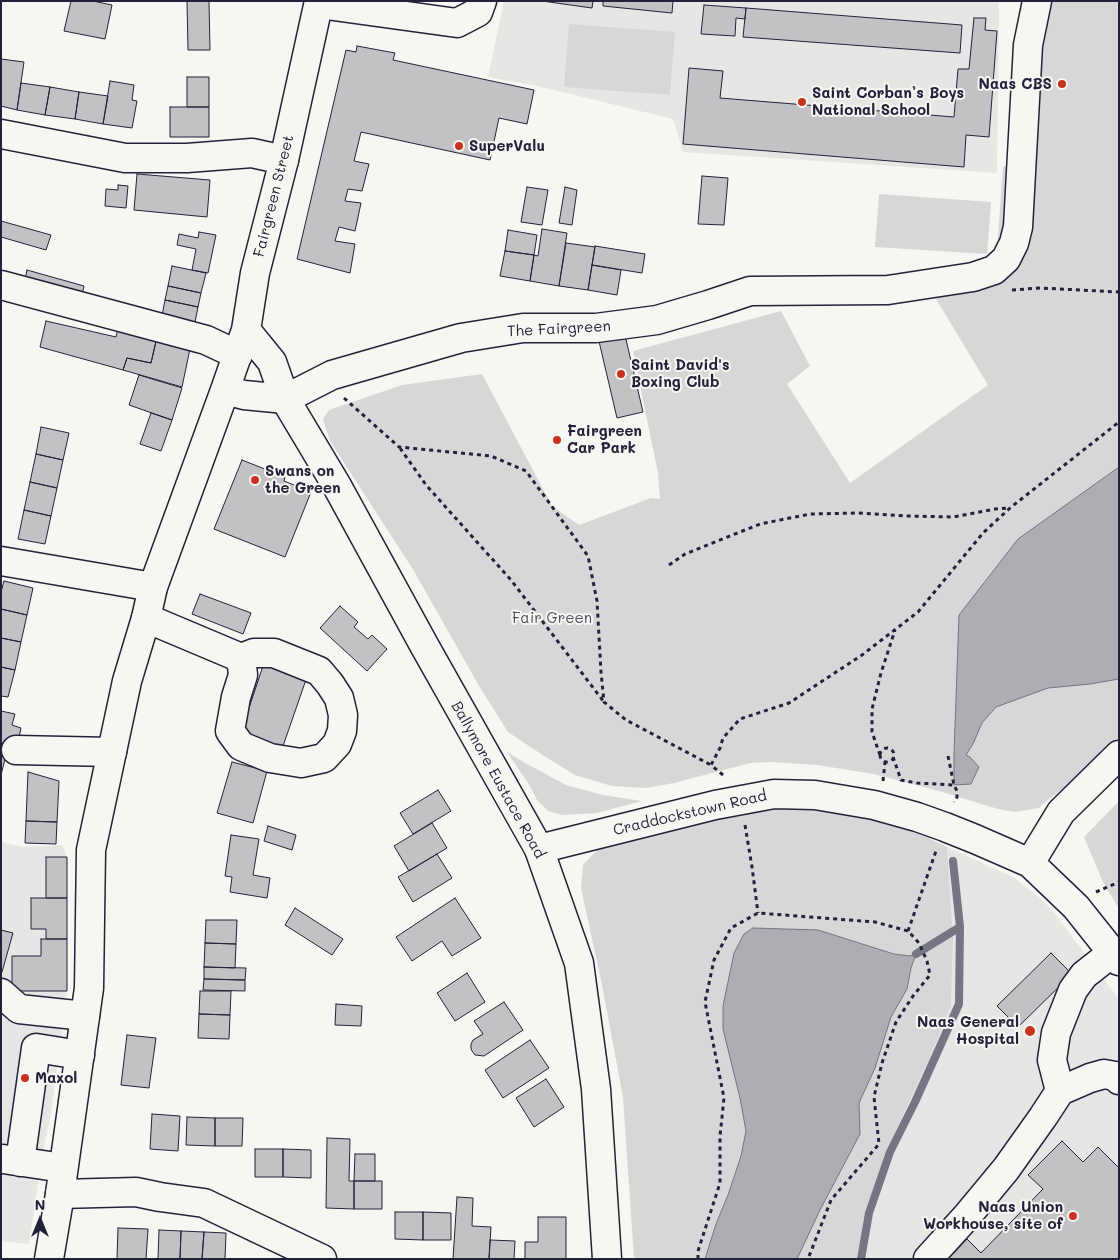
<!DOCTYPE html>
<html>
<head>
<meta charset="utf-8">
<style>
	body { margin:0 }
	#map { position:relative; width:1120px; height:1260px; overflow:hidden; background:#f6f6f2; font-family:Mali,sans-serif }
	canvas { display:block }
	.frame { position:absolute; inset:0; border:2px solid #22223b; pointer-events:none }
	.north { position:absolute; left:15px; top:1195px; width:50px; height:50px; -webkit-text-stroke:4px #f6f6f2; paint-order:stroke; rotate:0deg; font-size:14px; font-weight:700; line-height:20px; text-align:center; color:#22223b }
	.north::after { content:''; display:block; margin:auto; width:18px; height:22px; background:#22223b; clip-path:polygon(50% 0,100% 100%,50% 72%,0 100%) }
</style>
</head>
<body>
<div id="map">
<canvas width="1120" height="1260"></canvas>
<div class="frame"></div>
<div class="north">N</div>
</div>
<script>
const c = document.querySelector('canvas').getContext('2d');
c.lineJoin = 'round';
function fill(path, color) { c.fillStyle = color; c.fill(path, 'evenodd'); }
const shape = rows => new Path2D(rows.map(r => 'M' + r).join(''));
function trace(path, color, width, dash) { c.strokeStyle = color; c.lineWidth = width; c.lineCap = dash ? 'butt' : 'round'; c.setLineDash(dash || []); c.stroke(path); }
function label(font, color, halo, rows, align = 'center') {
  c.font = font + ' Mali,sans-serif'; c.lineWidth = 4; c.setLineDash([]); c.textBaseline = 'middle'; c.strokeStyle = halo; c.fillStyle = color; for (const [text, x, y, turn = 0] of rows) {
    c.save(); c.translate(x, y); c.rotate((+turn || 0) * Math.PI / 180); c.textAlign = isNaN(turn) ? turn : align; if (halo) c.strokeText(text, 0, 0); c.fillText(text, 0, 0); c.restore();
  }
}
fill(shape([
	[504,1,999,1,997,173,683,152,673,119,537,86,488,77],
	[1,842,22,847,62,845,67,857,67,991,51,1113,43,1150,29,1244,1,1241],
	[947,847,1013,877,1040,898,1053,911,1119,999,1119,1259,857,1259,865,1213,886,1152,930,1057,951,1006,953,939]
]), '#e6e6e4');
fill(shape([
	[1052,1,1119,1,1119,740,1076,779,1048,800,1039,808,1015,812,998,809,939,791,874,774,817,765,772,762,750,763,674,783,646,788,612,786,575,775,544,756,508,732,479,686,414,571,330,441,323,419,329,410,402,385,482,374,552,506,579,525,651,498,660,499,658,473,633,351,781,311,810,366,787,384,850,483,988,385,936,299,997,251,1003,166,1029,170,1038,76],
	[569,24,675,32,670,95,564,87],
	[879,194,991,202,987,254,875,247],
	[507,752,525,763,566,785,603,795,642,801,597,813,562,815,548,811,537,800,530,786],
	[1119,801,1119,909,1103,882,1084,837],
	[774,804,814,805,871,816,926,837,947,847,953,939,951,1006,930,1057,886,1152,865,1213,857,1259,634,1259,623,1097,602,985,581,888,583,865,601,846]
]), '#d7d7d7');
const water = shape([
	[1119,467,1119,679,1090,684,1048,688,996,707,982,723,973,744,966,755,970,757,979,767,971,784,954,785,954,754,959,615,1018,539,1119,467],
	[753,928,818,930,894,954,910,956,916,954,911,968,907,989,891,1017,875,1068,859,1103,860,1134,820,1210,797,1259,705,1259,716,1224,728,1195,741,1156,746,1131,740,1098,723,1029,723,1006,734,953,744,934,753,928]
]);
fill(water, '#adadb3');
trace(water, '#757583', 1);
trace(shape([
	[916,954,960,927,953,861],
	[861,1259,869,1213,890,1152,915,1102,959,1004,960,927]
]), '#757583', 8);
const building = shape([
	[71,1,93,1,112,5,105,39,64,31,71,1],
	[187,1,209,1,210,50,188,50,187,1],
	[542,1,593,1,592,8,542,1],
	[603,1,673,1,672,13,603,6,603,1],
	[704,5,746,8,745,19,736,18,735,36,701,34,704,5],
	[746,8,962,25,960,53,743,37,746,8],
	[974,18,986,18,985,30,997,31,989,137,966,135,964,167,683,144,689,68,723,71,720,98,954,117,958,69,969,69,974,18],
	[357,46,395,53,393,60,534,90,527,124,499,118,490,160,361,132,354,161,369,164,362,191,348,189,345,201,361,203,355,231,339,227,335,241,355,244,350,273,297,259,346,50,356,52,357,46],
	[1,59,24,62,17,110,1,106,1,59],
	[187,77,209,77,209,107,187,107,187,77],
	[110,81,134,85,132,100,137,101,132,128,103,124,110,81],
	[21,83,50,87,45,115,17,110,21,83],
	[50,87,79,92,75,119,45,115,50,87],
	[79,92,108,96,103,124,75,119,79,92],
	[170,107,209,107,209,137,170,137,170,107],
	[137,174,210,180,207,217,134,210,137,174],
	[702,176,728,178,724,225,698,224,702,176],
	[118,185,128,186,126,208,105,206,106,189,118,190,118,185],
	[527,187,548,190,542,225,521,222,527,187],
	[565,187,577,190,572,225,559,223,565,187],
	[1,221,51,235,46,250,1,237,1,221],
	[542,229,567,233,559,286,530,281,534,255,538,256,542,229],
	[508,230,537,235,534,255,505,251,508,230],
	[199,232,216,235,208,273,192,270,196,249,177,245,179,234,198,238,199,232],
	[566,243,595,247,588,290,559,286,566,243],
	[595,246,645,254,642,273,592,265,595,246],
	[505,251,534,255,530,281,500,276,505,251],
	[592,265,621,270,617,295,588,290,592,265],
	[172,266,206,273,201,293,168,286,172,266],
	[27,270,84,286,81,299,24,284,27,270],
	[168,286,201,293,198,307,165,300,168,286],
	[165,300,198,307,194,327,161,321,165,300],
	[46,321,116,337,118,328,157,337,151,363,127,358,123,370,40,347,46,321],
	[624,331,643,412,617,418,598,337,624,331],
	[157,337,191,344,182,387,123,370,127,358,151,363,157,337],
	[139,375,182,388,172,420,129,405,139,375],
	[151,413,172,420,161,451,140,444,151,413],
	[41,427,69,433,63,460,36,454,41,427],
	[36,454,63,460,57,488,30,482,36,454],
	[242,460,285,477,284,481,311,492,285,557,214,529,242,460],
	[30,482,57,488,51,516,24,510,30,482],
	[24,510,51,516,45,544,18,539,24,510],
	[4,581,33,588,27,615,1,609,1,592,4,581],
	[200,594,251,613,243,634,192,614,200,594],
	[340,606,358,622,354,627,368,639,372,635,387,649,367,671,320,628,340,606],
	[1,609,27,615,21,642,1,638,1,609],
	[1,638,21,642,15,670,1,667,1,638],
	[266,657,309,671,282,749,240,735,266,657],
	[1,667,15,670,8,697,1,696,1,667],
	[1,711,15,714,12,725,21,728,14,761,5,759,1,775,1,711],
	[232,762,267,771,253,823,217,813,232,762],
	[28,772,59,781,57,822,26,821,28,772],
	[438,790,451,811,413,834,400,813,438,790],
	[26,821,57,822,56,844,25,843,26,821],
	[432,823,447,848,409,871,394,846,432,823],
	[268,826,296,835,292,850,264,841,268,826],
	[231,835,259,839,253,875,270,878,267,898,230,892,232,877,225,876,231,835],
	[437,854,452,878,413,902,398,877,437,854],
	[46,857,67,857,67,898,46,898,46,857],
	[31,898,67,898,67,939,46,939,46,929,31,929,31,898],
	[455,898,481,938,452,956,442,941,412,961,396,937,455,898],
	[295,908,343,939,332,955,285,925,295,908],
	[206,920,237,920,236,944,205,943,206,920],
	[1,930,13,933,2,972,1,972,1,930],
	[41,939,67,939,67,991,12,991,12,956,41,956,41,939],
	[205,943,236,944,235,968,204,967,205,943],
	[1051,953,1072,974,1018,1027,997,1006,1051,953],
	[204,967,246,968,245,980,204,979,204,967],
	[467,973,485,1002,455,1021,437,993,467,973],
	[204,979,245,980,245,991,203,990,204,979],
	[200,991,231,991,230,1015,199,1014,200,991],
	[504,1002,523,1030,484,1056,475,1055,472,1051,471,1048,471,1044,473,1040,483,1034,474,1021,504,1002],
	[336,1004,362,1006,361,1026,335,1025,336,1004],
	[199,1014,230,1015,229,1039,198,1038,199,1014],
	[127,1035,156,1038,149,1088,121,1085,127,1035],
	[530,1040,549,1068,503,1098,485,1070,530,1040],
	[546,1079,564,1107,534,1127,516,1098,546,1079],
	[152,1114,180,1116,178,1151,150,1149,152,1114],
	[187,1117,215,1118,215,1146,186,1145,187,1117],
	[215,1118,243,1118,242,1146,215,1146,215,1118],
	[327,1138,350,1139,349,1181,354,1181,354,1209,326,1208,327,1138],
	[1062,1141,1083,1162,1098,1147,1119,1168,1119,1259,948,1259,967,1239,981,1253,1043,1189,1028,1175,1062,1141],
	[255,1149,283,1149,283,1177,255,1177,255,1149],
	[283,1149,311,1150,311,1178,283,1177,283,1149],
	[355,1154,375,1154,375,1181,354,1181,355,1154],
	[354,1181,382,1181,382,1209,354,1209,354,1181],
	[457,1197,473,1198,472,1226,491,1227,489,1259,453,1259,457,1197],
	[395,1212,423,1212,423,1240,395,1239,395,1212],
	[423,1212,451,1213,451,1240,423,1240,423,1212],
	[538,1217,566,1217,566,1259,525,1259,525,1242,538,1242,538,1217],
	[118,1228,148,1229,146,1259,117,1259,118,1228],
	[159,1230,181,1231,180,1259,158,1259,159,1230],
	[181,1231,204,1232,202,1259,180,1259,181,1231],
	[204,1232,226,1233,225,1259,202,1259,204,1232],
	[490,1240,515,1241,514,1259,489,1259,490,1240]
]);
fill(building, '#c2c2c4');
trace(building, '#22223b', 1);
const minor = shape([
	[319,4,457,23,478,12,482,1],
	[1,134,125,158,187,158,252,153,284,160],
	[1,285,206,340,238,355],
	[285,399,332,375,461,338,523,328,596,328,657,320,708,305,750,291,888,290,973,277,994,270,1006,259,1014,243,1018,227,1028,45,1037,1],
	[1,561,153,587],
	[146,618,241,658,243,675,236,697,230,731,241,746,270,758,301,763,324,758,337,744,342,731,343,715,339,698,330,684,319,671,274,653,254,653,241,658],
	[16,750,112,752],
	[539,849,715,805,774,794,815,795,874,805,917,817,945,827,975,839,1030,863,1076,907,1119,961],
	[1030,863,1061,812,1119,755],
	[1112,953,1084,975,1073,990,1056,1033,1052,1060,1060,1091,1090,1078,1104,1074,1115,1076,1119,1080],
	[1,993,19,1009,85,1016],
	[3,1159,63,1168],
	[20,1162,36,1048,80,1055],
	[60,1194,136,1192,160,1197,204,1203,322,1259],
	[928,1259,967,1216,1006,1169,1043,1117,1060,1091]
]);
const major = shape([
	[246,330,272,362,285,399,337,486,424,645,539,849,579,963,596,1089,607,1259],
	[225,390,244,395,285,399],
	[49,1259,60,1194,89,988,91,850,127,681,146,618,153,587,225,390,246,330,255,273,284,160,319,1]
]);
trace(minor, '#22223b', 31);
trace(major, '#22223b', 31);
trace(shape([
	[1012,290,1040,288,1119,292],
	[344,398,399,447,491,456,526,471,588,556,597,601,601,672,604,702,626,720,711,765],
	[400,448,426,485,511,580,604,702],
	[669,565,685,554,760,524,810,514,857,513,907,516,953,517,995,509,1009,508],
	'880 755a7 7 0 1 1 14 0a7 7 0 1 1-14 0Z',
	[880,755,872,732,872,709,881,673,895,630],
	[948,756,954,785],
	[893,757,901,780,917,783,954,785,957,791,957,797,954,802],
	[723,775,711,765,720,748,723,738,740,719,789,703,862,655,918,612,983,533,1010,508,1119,422],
	[883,781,885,762],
	[745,825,752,867,758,913],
	[1096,892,1119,882],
	[908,931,936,851],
	[698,1259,698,1251,720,1183,720,1136,724,1098,705,1002,714,960,731,928,758,913,875,922,908,931,919,943,927,961,930,975,913,996,896,1022,882,1063,874,1097,879,1144,831,1200,808,1259]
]), '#22223b', 3, [4, 4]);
trace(minor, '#f6f6f2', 28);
trace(major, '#f6f6f2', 28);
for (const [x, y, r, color] of [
	[1062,84,5,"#c8321e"],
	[802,102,5,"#c8321e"],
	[459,146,5,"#c8321e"],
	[621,374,5,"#c8321e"],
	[557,440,5,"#c8321e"],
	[255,480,5,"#c8321e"],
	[1030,1031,6,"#c8321e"],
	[25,1078,5,"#c8321e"],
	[1073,1216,5,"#c8321e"]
]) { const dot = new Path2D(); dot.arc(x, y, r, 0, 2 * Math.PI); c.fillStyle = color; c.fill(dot); trace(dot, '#f6f6f2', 2); }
label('bold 15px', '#22223b', '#f6f6f2', [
	["Naas CBS",1052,84,"right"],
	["Saint Corban’s Boys",812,93],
	["National School",812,110],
	["SuperValu",469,146],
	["Saint David's",631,365],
	["Boxing Club",631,382],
	["Fairgreen",567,431],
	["Car Park",567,448],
	["Swans on",265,471],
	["the Green",265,488],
	["Naas General",1019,1022,"right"],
	["Hospital",1019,1039,"right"],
	["Maxol",35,1078],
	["Naas Union",1063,1207,"right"],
	["Workhouse, site of",1063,1224,"right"]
], 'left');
label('15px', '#22223b', '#f6f6f2', [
	["Fairgreen Street",274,196,-76],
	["The Fairgreen",559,329,-3],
	["Ballymore Eustace Road",498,780,61],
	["Craddockstown Road",690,813,-13]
]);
label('15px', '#4f4f62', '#f6f6f2', [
	["Fair Green",552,618]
]);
</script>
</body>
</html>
